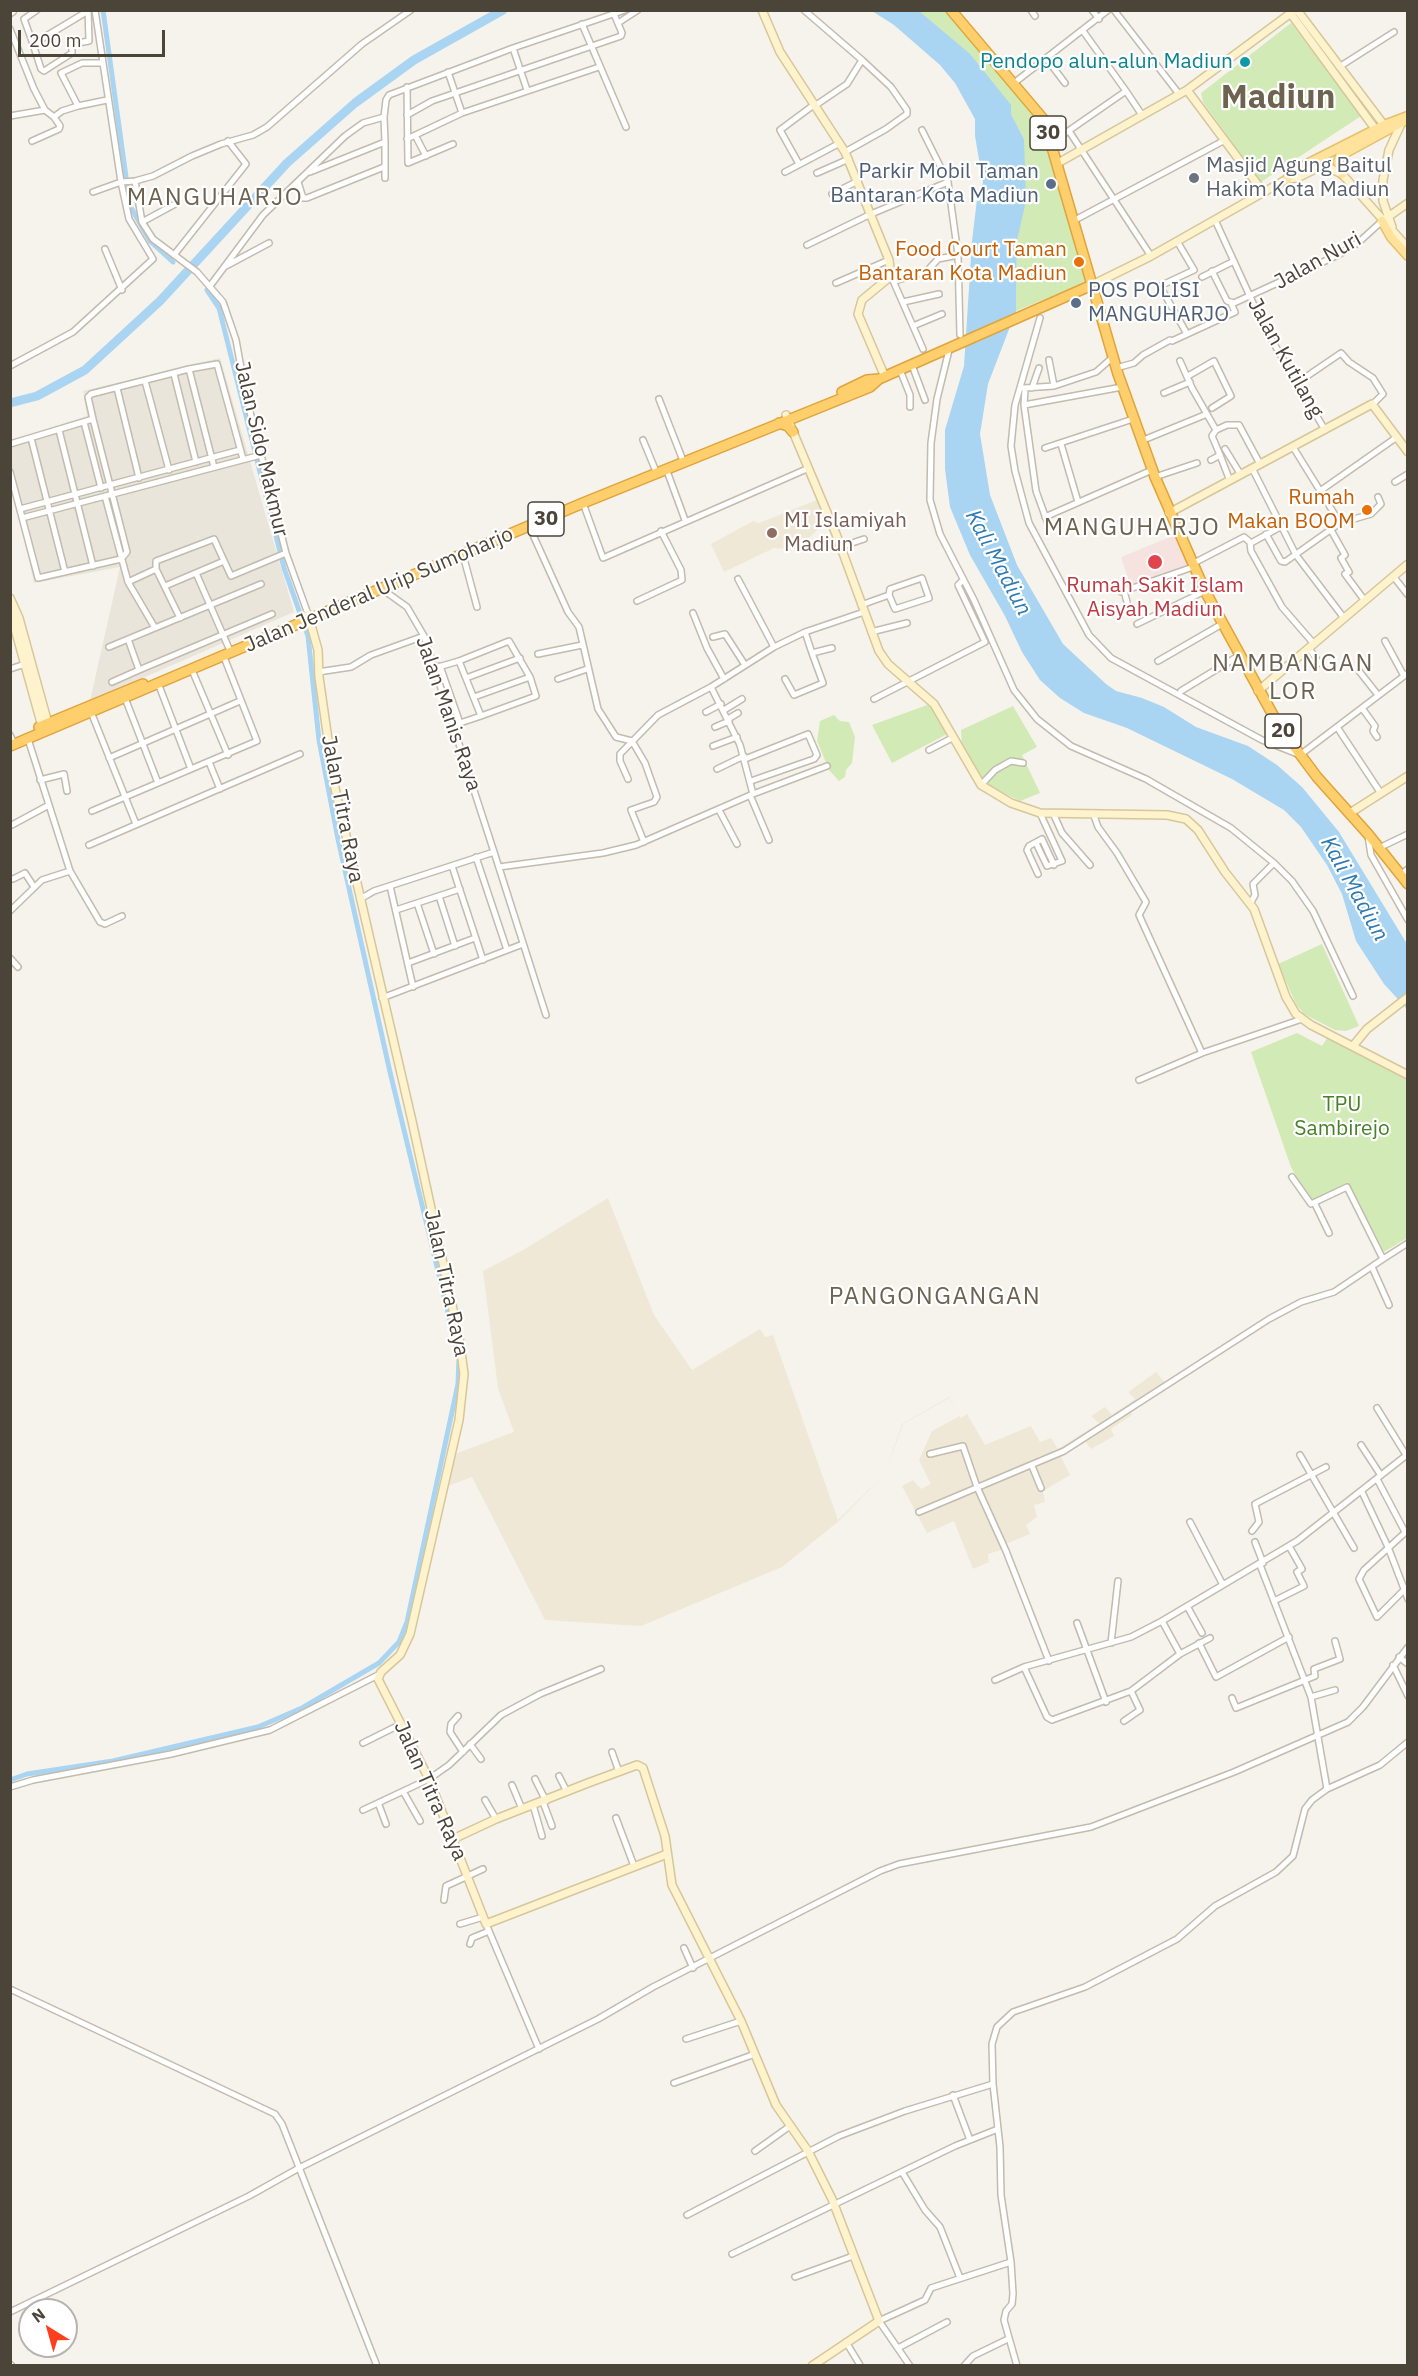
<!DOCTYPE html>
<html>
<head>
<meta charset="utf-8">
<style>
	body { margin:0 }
	#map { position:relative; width:1418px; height:2376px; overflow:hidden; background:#f6f3ec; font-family:"IBM Plex Sans",sans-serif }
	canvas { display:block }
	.frame { position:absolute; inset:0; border:12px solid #4b4439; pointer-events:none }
	.north { position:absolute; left:18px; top:2298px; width:60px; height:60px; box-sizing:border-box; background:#fff; border:2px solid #b7b4b0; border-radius:50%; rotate:323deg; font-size:16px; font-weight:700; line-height:24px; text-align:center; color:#4b4439 }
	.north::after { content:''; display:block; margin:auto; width:21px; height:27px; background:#fc3f1d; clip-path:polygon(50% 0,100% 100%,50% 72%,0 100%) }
	.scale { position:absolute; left:18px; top:30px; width:147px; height:27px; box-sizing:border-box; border:3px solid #4b4439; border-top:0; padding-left:8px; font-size:18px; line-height:21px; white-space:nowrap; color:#4b4439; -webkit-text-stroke:4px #fff; paint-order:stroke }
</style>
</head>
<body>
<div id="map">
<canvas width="1418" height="2376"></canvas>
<div class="frame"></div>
<div class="north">N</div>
<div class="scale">200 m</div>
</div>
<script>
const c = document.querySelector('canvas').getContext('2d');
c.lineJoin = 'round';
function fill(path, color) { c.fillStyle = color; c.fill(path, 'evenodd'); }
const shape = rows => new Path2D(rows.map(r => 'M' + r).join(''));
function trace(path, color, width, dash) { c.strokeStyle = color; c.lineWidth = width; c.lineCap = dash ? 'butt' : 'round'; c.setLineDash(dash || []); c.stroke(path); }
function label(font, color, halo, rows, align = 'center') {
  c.font = font + ' "IBM Plex Sans",sans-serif'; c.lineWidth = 4.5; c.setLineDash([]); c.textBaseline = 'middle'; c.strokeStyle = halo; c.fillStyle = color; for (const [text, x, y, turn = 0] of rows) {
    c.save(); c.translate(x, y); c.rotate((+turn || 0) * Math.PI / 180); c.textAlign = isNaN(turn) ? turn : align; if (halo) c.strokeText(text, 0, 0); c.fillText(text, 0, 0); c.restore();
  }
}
fill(shape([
	[220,358,294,612,90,701,120,567,34,583,11,481,10,441,87,416,83,391]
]), '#eae5da');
fill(shape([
	[822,498,830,518,796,550,774,548,724,572,711,544,753,521,759,523],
	[608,1198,654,1315,692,1370,760,1329,765,1337,773,1335,838,1520,885,1474,902,1424,949,1397,961,1418,967,1414,985,1445,1031,1426,1040,1442,1051,1438,1058,1449,1099,1423,1091,1416,1105,1407,1112,1415,1135,1399,1128,1392,1156,1372,1169,1387,1130,1411,1132,1415,1111,1429,1114,1436,1091,1449,1085,1441,1061,1457,1070,1475,1043,1491,1045,1502,1034,1505,1037,1517,1026,1525,1030,1534,1006,1544,1007,1548,988,1554,989,1562,973,1569,954,1521,927,1533,902,1486,913,1480,921,1489,931,1484,919,1460,932,1431,960,1416,949,1398,903,1424,885,1474,839,1521,782,1567,641,1626,545,1620,472,1477,448,1486,455,1454,514,1432,498,1388,483,1271,523,1250]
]), '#efe8d6');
fill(shape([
	[1175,535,1189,566,1131,587,1121,557]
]), '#f6e3e0');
fill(shape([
	[919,11,946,11,1032,113,1040,128,1088,281,1016,311,1017,240,1024,139,1011,114],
	[1291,23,1361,116,1261,182,1203,102,1201,93],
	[930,704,949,733,892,763,872,725],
	[1013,706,1037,747,1022,755,1040,793,1020,801,988,785,975,771,962,746,961,730],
	[834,715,840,721,849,722,855,737,852,763,846,770,845,777,839,781,829,770,817,741,820,721],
	[1322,944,1359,1026,1346,1031,1335,1030,1304,1014,1296,1004,1278,964],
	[1297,1033,1322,1046,1328,1037,1407,1080,1407,1238,1384,1252,1348,1182,1310,1202,1291,1167,1251,1052]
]), '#d2eab5');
fill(shape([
	[872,11,919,11,970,54,1011,105,1011,114,1024,139,1026,201,1017,240,1016,311,988,384,980,434,990,495,1017,565,1063,644,1106,684,1116,691,1142,698,1164,707,1196,727,1248,746,1277,765,1302,787,1339,832,1407,944,1407,1009,1384,984,1356,941,1342,894,1327,865,1301,827,1284,810,1232,779,1127,728,1084,713,1060,698,1040,680,1022,652,1005,616,970,555,950,507,945,469,945,430,964,366,972,241,978,191,983,183,975,136,975,119,955,83,940,65,894,25]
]), '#a9d4f2');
trace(shape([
	[103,10,130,206,150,241,173,262],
	[10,1780,27,1774,113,1761,258,1727,302,1708,379,1663,399,1642,407,1622,458,1384,459,1358,390,1072,338,839,319,740,308,636,284,568,219,308,207,290]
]), '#a9d4f2', 5);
trace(shape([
	[10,403,37,396,85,370,160,301,287,163,355,103,414,60,503,10]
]), '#a9d4f2', 9);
const street = shape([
	[37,10,24,19,33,44,88,11],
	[95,10,121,182,135,181,142,222,153,239,197,272,223,302,236,340,246,396,286,553,308,614],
	[804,10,862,60,891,87,907,110,907,114,886,129,845,152],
	[1031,10,1035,16],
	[1092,10,1099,19],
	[1114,10,1179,94],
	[10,14,13,12],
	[618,23,638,10],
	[582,24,626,127],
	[10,29,34,89,45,110,54,117,62,111,78,106,107,100],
	[1083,31,1126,91],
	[33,44,41,69,44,71,72,53,72,44,89,41,88,10],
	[513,48,527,90],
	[1046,58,1065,83],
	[1339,67,1394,32],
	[448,72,462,113],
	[1014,83,1108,10],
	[407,87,408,163,453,144],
	[816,105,847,84,862,60],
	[78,106,61,73,82,63,101,63],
	[407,115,432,101,621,36,622,33,614,14],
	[10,116,45,110],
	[922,130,948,182,958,255,960,335],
	[1069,131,1151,256],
	[415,135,426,156],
	[407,139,462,113,599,67],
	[32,141,59,129,60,126,54,117],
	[1051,143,1126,91,1142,115],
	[799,164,780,130,815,104],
	[310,172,385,142,384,117,386,100,389,95,513,48,625,10],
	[785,172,840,143],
	[817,173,849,159],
	[385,178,385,142],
	[135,181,153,176,192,156,221,144,253,135,267,127,362,44,411,10],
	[298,182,303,198,307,198,384,167],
	[832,194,858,181],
	[1075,220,1225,140],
	[1215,220,1264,327,1325,430],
	[142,222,177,203],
	[1177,241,1194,270,1160,286,1187,334],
	[807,245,871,214,948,182],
	[936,248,938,259],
	[105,249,122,290],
	[174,255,246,164,228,141],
	[226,266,269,243],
	[1212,271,1227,301,1234,303,1338,255,1359,242,1382,221],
	[891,276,923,349],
	[1202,277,1234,261],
	[895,281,927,271,938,259,958,255],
	[836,283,889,260],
	[210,286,263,215,345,136,363,123,384,117],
	[903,302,939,294],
	[1040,318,1015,405,1011,446,1015,471,1029,523,1089,635,1111,658,1262,740,1300,755,1408,673],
	[913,326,942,314],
	[949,350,937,399,931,443,930,500,940,534,974,600,1014,690,1037,719,1071,746,1146,779,1231,828,1274,863,1292,881,1313,911,1353,996],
	[1049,360,1054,386],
	[1180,361,1192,388,1216,430],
	[912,365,925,400],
	[10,366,73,332,153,259,129,219,121,182,93,192],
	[1116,368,1134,363,1143,355,1170,340,1172,341,1235,312,1231,303],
	[189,369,217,364,243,459],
	[900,370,910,395,910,407],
	[174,374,196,462],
	[1188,376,1214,361,1231,396,1212,408],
	[145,381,169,470],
	[1297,383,1341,353,1349,362,1373,378,1383,394,1373,404],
	[117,388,139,478],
	[1024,388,1054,386,1096,372,1113,357],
	[1032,388,1039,368],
	[1025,389,1024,405,1036,491,1048,524],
	[1164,393,1190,382],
	[659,399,682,458],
	[1024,405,1122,387],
	[84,422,101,488],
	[59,430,93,566],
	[1216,430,1227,425,1239,425,1260,464],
	[1216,430,1212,436,1220,455],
	[31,438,65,572],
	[643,440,655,469],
	[1141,441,1207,414],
	[10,444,93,419],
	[1061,444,1078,502],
	[1293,447,1340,523],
	[1045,448,1133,419],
	[1225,449,1241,475],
	[1211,460,1220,455,1230,481],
	[1252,468,1296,555,1344,618],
	[667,471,685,520],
	[10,472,38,578,121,559,127,552,93,419,88,397,91,394,189,369,214,467],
	[1155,477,1197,463],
	[1395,482,1408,474],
	[1320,491,1397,437],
	[105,496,128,582,155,628],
	[583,503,603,558,809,468],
	[20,509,240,450],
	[1045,517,1152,470],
	[22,518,261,455],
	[529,526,568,612,579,627,598,709,616,737,632,741],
	[1331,530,1345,555,1341,558,1349,572,1345,574,1365,601],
	[1266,534,1281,561,1285,562,1340,523,1371,514,1381,504,1378,497],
	[1250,543,1251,551,1282,607,1314,644],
	[840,547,864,539],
	[463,555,477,607],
	[1192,564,1244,537,1251,543,1282,526],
	[196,573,231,653],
	[1393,576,1408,595],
	[738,579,774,647],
	[128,582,156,569],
	[165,586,224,561],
	[382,589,407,607,424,636,494,852],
	[1124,591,1127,602],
	[1121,592,1193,567],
	[637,601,682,580,681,570,661,531],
	[861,605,889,595,890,589,922,578,929,598,895,609,889,595],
	[693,613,707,648,724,679],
	[180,618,156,569,156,561,214,539,231,576,286,553],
	[1137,624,1205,591],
	[805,632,812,653,832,648],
	[871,632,907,623],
	[713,637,725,634,745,665],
	[128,639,139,670,272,614],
	[1385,641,1404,676],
	[109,647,261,584],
	[1309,648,1319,663],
	[538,654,582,645],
	[459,661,509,641,530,677,536,696,481,716],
	[1158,661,1222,624],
	[440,666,460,723],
	[435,668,459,661,481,716,454,725],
	[10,669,25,664],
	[192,670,228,755],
	[1359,671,1378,695],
	[318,672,351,667,371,655,424,636],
	[466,678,520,658],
	[558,679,587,669],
	[785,679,794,695,823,683,812,653],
	[112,682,139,670],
	[158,683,191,769],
	[1181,691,1240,655],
	[474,697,530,677],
	[125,698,158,783],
	[874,699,985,642,958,585,963,580],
	[1362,708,1375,726,1373,731,1377,737],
	[724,710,742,699],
	[91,712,136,824],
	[706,712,721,704],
	[728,719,738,713],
	[715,727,729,721],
	[1337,727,1380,792],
	[10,735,13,741],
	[28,739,70,871,100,922,105,924,122,916],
	[632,741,645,763,657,797,654,802,631,810,644,842],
	[713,746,737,737],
	[929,750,954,737],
	[109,758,240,701],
	[745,759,808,734,817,755,814,759,751,781],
	[209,762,220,789],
	[717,769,744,756],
	[628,779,620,761,620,754,658,715,711,687,774,647,805,632,864,612],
	[40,780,64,774,67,791],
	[981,785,995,770,1011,761,1023,763],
	[753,794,827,766],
	[750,795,769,840],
	[719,810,737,844],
	[92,811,257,741,224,657],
	[1053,813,1062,833,1090,865],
	[1093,813,1098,827,1117,853,1146,902,1139,915,1202,1053],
	[10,826,49,805],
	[1368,836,1371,855,1408,920],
	[1036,843,1047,866,1062,861,1040,813],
	[89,845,300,754],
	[1379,848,1408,834],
	[476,857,507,950],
	[452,866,483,960],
	[499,867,603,853,636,845,753,794,740,745,711,687],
	[1038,874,1027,850,1029,846,1042,839,1054,865],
	[1400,875,1408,869],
	[13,879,25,873,34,887],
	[390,886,413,987],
	[439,896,455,946],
	[360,899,374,891,494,852,546,1015],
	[417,903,434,954],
	[1250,904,1255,895,1253,884,1274,863],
	[396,910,460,889],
	[10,911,42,880,70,871],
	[10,958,18,967],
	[408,963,475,938],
	[382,998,523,944],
	[1139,1080,1202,1053,1302,1019],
	[1315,1204,1329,1233],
	[1383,1259,1408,1243],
	[1372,1267,1389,1305],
	[1377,1408,1406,1455],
	[1361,1445,1380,1474],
	[930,1454,963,1446,977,1487,1006,1551,1049,1661],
	[1300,1455,1354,1548],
	[1032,1466,1041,1488],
	[1377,1479,1405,1532],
	[1362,1492,1388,1547,1408,1599],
	[919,1512,1064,1451,1269,1319,1301,1302,1334,1292,1383,1259,1347,1187,1311,1204,1292,1177],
	[1190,1522,1223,1585],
	[1408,1530,1364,1570,1359,1579,1377,1617,1408,1586],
	[1252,1531,1259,1522,1255,1504,1326,1467],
	[1255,1542,1263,1563],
	[1260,1565,1311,1697,1327,1789],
	[1274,1601,1304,1586,1297,1572,1302,1569,1289,1546],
	[1187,1606,1202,1633],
	[1162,1621,1180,1654],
	[1077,1623,1106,1702],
	[1111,1643,1118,1581],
	[1199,1643,1216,1677,1289,1637],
	[1399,1657,1408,1664],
	[1393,1665,1408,1696],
	[1024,1667,1047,1717,1052,1720,1131,1691,1180,1654,1210,1638],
	[995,1680,1024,1667,1131,1637,1162,1621,1297,1541,1408,1454],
	[1311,1697,1335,1690],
	[1232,1698,1236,1708,1315,1676,1314,1669,1340,1659,1335,1641],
	[458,1716,451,1724,450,1732,463,1752],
	[1124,1721,1140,1710,1131,1691],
	[363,1743,401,1724],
	[470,1744,481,1759],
	[612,1752,619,1772],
	[559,1776,567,1792],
	[535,1779,546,1801],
	[512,1785,522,1809],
	[10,1787,33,1780,171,1754,270,1730,378,1675],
	[404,1793,420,1821],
	[485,1800,496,1819],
	[543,1802,552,1826],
	[379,1805,386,1824],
	[533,1805,542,1836],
	[363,1810,429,1779,449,1765,501,1715,540,1694,601,1669],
	[616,1818,634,1866],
	[444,1900,446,1886,483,1869],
	[460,1924,483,1917],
	[486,1924,539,2049],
	[470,1944,472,1938,489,1931],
	[684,1948,693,1968],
	[10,1989,275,2114,282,2124,377,2366],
	[686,2039,741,2021],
	[674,2083,755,2054],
	[953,2095,970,2140],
	[755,2151,790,2126],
	[902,2172,925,2210,940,2227,960,2278],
	[687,2215,839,2136,905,2111,993,2084],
	[732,2254,955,2146,998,2129],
	[795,2277,853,2256],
	[10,2312,249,2196,299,2168,598,2019,653,1987,880,1871,899,1864,1091,1827,1234,1772,1348,1722,1363,1707,1408,1647],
	[846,2342,860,2365],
	[898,2348,947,2322],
	[10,2364,12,2366],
	[910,2366,879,2321,925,2300,931,2288,1011,2262],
	[964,2366,973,2356,1008,2339],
	[1017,2366,1004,2320,1006,2311,1012,2304,1013,2294,1011,2262,1001,2195,1000,2147,993,2084,992,2044,997,2027,1013,2012,1085,1987,1177,1939,1215,1906,1276,1872,1293,1856,1305,1809,1312,1800,1327,1789,1380,1765,1408,1742]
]);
const secondary = shape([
	[762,10,780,52,845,152,889,260,891,276,862,300,858,314,885,377],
	[1297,10,1384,125],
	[1291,14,1376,130],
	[1187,90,1264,193],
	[1058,163,1187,90,1295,10],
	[1385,219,1408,203],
	[1392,227,1383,201,1383,180,1389,150,1401,124],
	[1092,285,1151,256,1287,179,1297,178,1323,165,1342,174,1408,248],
	[786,415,836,534,879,651,888,664,934,704,981,785,1011,803,1040,813,1167,815,1186,819,1198,830,1225,872,1254,909,1286,997,1296,1014,1311,1025,1408,1075],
	[1169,513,1372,404,1408,452],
	[10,598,19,618,49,727],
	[10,611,43,730],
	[308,614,318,650,319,677,335,788,412,1121,459,1337,464,1374,459,1420,410,1634,400,1655,381,1672,378,1679,429,1779,486,1924,667,1854],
	[1258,691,1408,564],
	[1350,813,1408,776],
	[1353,1046,1367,1029,1408,997],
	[453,1839,496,1819,588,1783,637,1765,643,1768,665,1836,672,1885,741,2021,776,2105,808,2151,832,2199,879,2321,812,2366]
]);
const primary = shape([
	[1342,174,1338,162,1340,156,1408,119],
	[1287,179,1293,171,1384,125,1408,116],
	[1382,221,1391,237,1408,256]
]);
const highway = shape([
	[951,10,1044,120,1118,374,1155,477,1205,591,1279,726,1317,777,1368,834,1408,884],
	[842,392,867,380,879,379],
	[779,423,788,426,793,432],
	[39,727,143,684],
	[10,746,583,503,870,387,879,379,1092,285]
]);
trace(street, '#c2bbae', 8);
trace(secondary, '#d6c79b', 10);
trace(primary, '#e6c16a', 11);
trace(highway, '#e0a43c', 12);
trace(street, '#fff', 5);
trace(secondary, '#fff3cd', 7);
trace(primary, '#ffe39c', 8);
trace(highway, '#ffcf6e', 9);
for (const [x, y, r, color] of [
	[1245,62,6,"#0f9aa8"],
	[1194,178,6,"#6b7280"],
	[1051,184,6,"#5c6f8a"],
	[1079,262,6,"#e8710a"],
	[1076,303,6,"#5c6f8a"],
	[1367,510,6,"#e8710a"],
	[772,533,6,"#8d6e63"],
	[1155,562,8,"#e0444e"]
]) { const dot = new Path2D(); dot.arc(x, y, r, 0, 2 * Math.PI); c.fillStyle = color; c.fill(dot); trace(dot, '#fff', 2); }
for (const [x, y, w] of [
	[1048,133,36],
	[546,519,36],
	[1283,731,36]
]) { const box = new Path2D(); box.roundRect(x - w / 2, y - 17, w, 34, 4.5); c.fillStyle = '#fff'; c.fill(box); trace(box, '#4b4439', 1.5); }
label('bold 20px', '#4b4439', null, [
	["30",1048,133],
	["30",546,519],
	["20",1283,731]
]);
label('21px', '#0d838f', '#fff', [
	["Pendopo alun-alun Madiun",1233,62]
], 'right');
label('21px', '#5b616d', '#fff', [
	["Masjid Agung Baitul",1206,166],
	["Hakim Kota Madiun",1206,190]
], 'left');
label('21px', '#4e5e75', '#fff', [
	["Parkir Mobil Taman",1039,172],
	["Bantaran Kota Madiun",1039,196],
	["POS POLISI",1088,291,"left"],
	["MANGUHARJO",1088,315,"left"]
], 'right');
label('21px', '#c56008', '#fff', [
	["Food Court Taman",1067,250],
	["Bantaran Kota Madiun",1067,274],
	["Rumah",1355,498],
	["Makan BOOM",1355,522]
], 'right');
label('21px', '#4b4439', '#fff', [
	["Jalan Nuri",1318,261,-29],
	["Jalan Kutilang",1285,358,61],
	["Jalan Sido Makmur",261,449,77],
	["Jalan Jenderal Urip Sumoharjo",379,590,-23],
	["Jalan Manis Raya",448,714,71],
	["Jalan Titra Raya",342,809,79],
	["Jalan Titra Raya",446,1283,78],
	["Jalan Titra Raya",430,1791,66]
]);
label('21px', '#785e54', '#fff', [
	["MI Islamiyah",784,521],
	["Madiun",784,545]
], 'left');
label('21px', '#be3a42', '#fff', [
	["Rumah Sakit Islam",1155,586],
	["Aisyah Madiun",1155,610]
]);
label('21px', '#4a7f2a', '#fff', [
	["TPU",1342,1105],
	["Sambirejo",1342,1129]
]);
label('italic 22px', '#2e7ab2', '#fff', [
	["Kali Madiun",998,563,62],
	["Kali Madiun",1354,889,61]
]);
c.letterSpacing = '1.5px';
label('24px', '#6e6250', '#fff', [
	["MANGUHARJO",215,198],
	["MANGUHARJO",1132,528],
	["NAMBANGAN",1293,664],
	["LOR",1293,692],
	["PANGONGANGAN",935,1297]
]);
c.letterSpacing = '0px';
label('bold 33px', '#6e6250', '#fff', [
	["Madiun",1278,98]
]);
</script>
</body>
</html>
